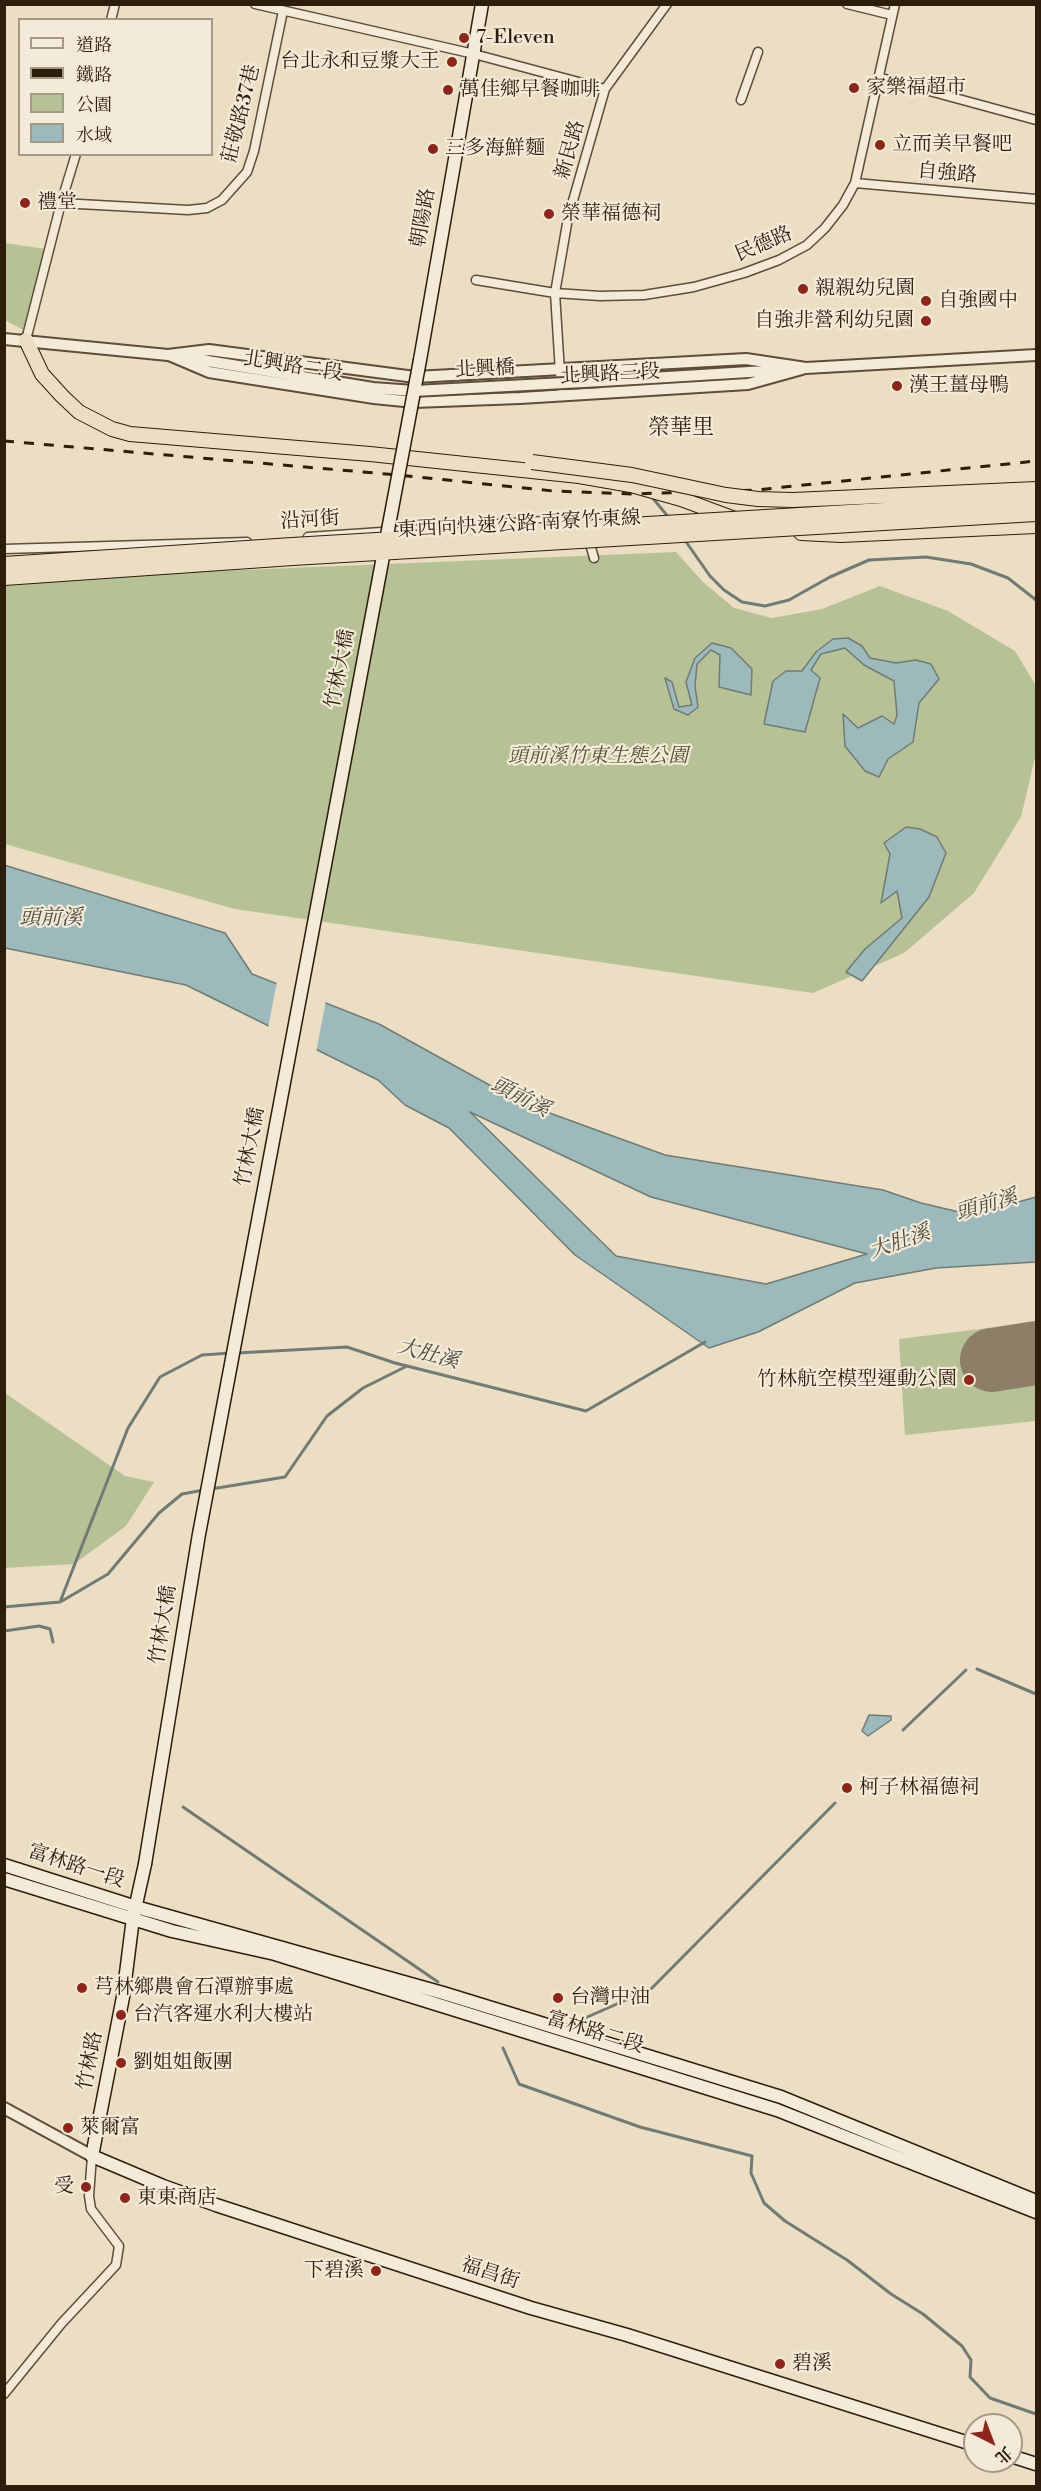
<!DOCTYPE html>
<html>
<head>
<meta charset="utf-8">
<style>
	body { margin:0 }
	#map { position:relative; width:1041px; height:2491px; overflow:hidden; background:#ecdec3; font-family:"Libre Bodoni","Noto Serif TC",serif }
	canvas { display:block }
	.frame { position:absolute; inset:0; border:6px solid #2d1d0b; pointer-events:none }
	.legend { position:absolute; left:18px; top:18px; width:195px; height:138px; box-sizing:border-box; background:#f3ead8; border:2px solid #a49886; margin:0; padding:8px 10px; list-style:none; font-size:18px; color:#2d1d0b }
	.legend li { display:flex; align-items:center; gap:12px; height:30px }
	.legend b { width:30px; border:2px solid #a49886 }
	.north { position:absolute; left:963px; top:2413px; width:60px; height:60px; box-sizing:border-box; background:#f3ead8; border:2px solid #a49886; border-radius:50%; rotate:138deg; font-size:16px; font-weight:700; line-height:24px; text-align:center; color:#2d1d0b }
	.north::after { content:''; display:block; margin:auto; width:21px; height:27px; background:#8f2418; clip-path:polygon(50% 0,100% 100%,50% 72%,0 100%) }
</style>
</head>
<body>
<div id="map">
<canvas width="1041" height="2491"></canvas>
<div class="frame"></div>
<ul class="legend">
<li><b style="height:8px;background:#f3ead8"></b>道路</li>
<li><b style="height:8px;background:#2d1d0b"></b>鐵路</li>
<li><b style="height:16px;background:#b6c295"></b>公園</li>
<li><b style="height:16px;background:#9cbabc"></b>水域</li>
</ul>
<div class="north">北</div>
</div>
<script>
const c = document.querySelector('canvas').getContext('2d');
c.lineJoin = 'round';
function fill(path, color) { c.fillStyle = color; c.fill(path, 'evenodd'); }
const shape = rows => new Path2D(rows.map(r => 'M' + r).join(''));
function trace(path, color, width, dash) { c.strokeStyle = color; c.lineWidth = width; c.lineCap = dash ? 'butt' : 'round'; c.setLineDash(dash || []); c.stroke(path); }
function label(font, color, halo, rows, align = 'center') {
  c.font = font + ' "Libre Bodoni","Noto Serif TC",serif'; c.lineWidth = 4.5; c.setLineDash([]); c.textBaseline = 'middle'; c.strokeStyle = halo; c.fillStyle = color; for (const [text, x, y, turn = 0] of rows) {
    c.save(); c.translate(x, y); c.rotate((+turn || 0) * Math.PI / 180); c.textAlign = isNaN(turn) ? turn : align; if (halo) c.strokeText(text, 0, 0); c.fillText(text, 0, 0); c.restore();
  }
}
fill(shape([
	[4,243,46,249,29,333,5,320],
	[676,552,703,582,734,608,772,618,822,609,880,586,948,611,1015,651,1036,686,1036,753,1021,817,974,893,904,953,813,993,235,909,5,844,4,574,122,575],
	[1036,1322,1036,1421,905,1435,899,1339],
	[5,1393,125,1476,154,1482,126,1526,74,1564,5,1568]
]), '#b6c295');
const water = shape([
	[848,638,862,646,870,658,896,663,916,660,931,664,939,679,919,703,913,742,888,759,879,777,865,771,845,746,843,714,858,728,882,716,894,724,897,715,894,681,864,665,845,648,821,654,811,670,820,678,805,732,764,724,773,681,786,671,802,671,816,652,833,639,848,638],
	[712,643,731,648,752,669,751,695,719,687,720,655,711,650,697,664,695,686,698,707,688,715,674,709,665,678,672,682,679,707,692,705,686,682,695,658,712,643],
	[906,827,920,829,937,837,946,853,929,897,862,981,846,972,865,949,902,918,897,891,881,903,890,854,884,843,906,827],
	[4,865,225,933,252,974,379,1024,522,1103,665,1155,883,1190,921,1203,972,1215,1036,1197,1036,1262,936,1268,855,1283,758,1332,709,1348,575,1255,449,1128,405,1105,378,1080,186,985,5,948,4,865],
	[470,1112,651,1197,867,1254,766,1284,616,1256,470,1112],
	[869,1715,891,1716,891,1720,868,1736,862,1731,869,1715]
]);
fill(water, '#9cbabc');
trace(water, '#707b75', 1.5);
fill(shape([
	[277,981,326,1000,316,1053,268,1029]
]), '#ecdec3');
trace(shape([
	[651,496,670,519],
	[684,539,710,576,724,590,742,602,765,606,789,600,830,577,869,560,926,557,971,564,1008,578,1036,600],
	[237,1353,347,1347,395,1363,586,1411,705,1342],
	[211,1489,285,1477,327,1416,363,1388,407,1366],
	[62,1601,108,1574,159,1513,182,1494,204,1490],
	[4,1607,60,1602,128,1428,160,1377,202,1355,231,1353],
	[4,1631,39,1626,50,1629,53,1642],
	[977,1669,1036,1694],
	[903,1730,966,1670],
	[183,1807,438,1982],
	[585,2018,651,1989,835,1803],
	[503,2048,519,2084,640,2127,752,2156,751,2173,764,2203,785,2221,847,2260,891,2294,923,2314,962,2346,971,2360,970,2377,990,2398,1036,2414]
]), '#707b75', 3);
trace(shape([
	[992,1360,1036,1353]
]), '#8c7e67', 64);
const minor = shape([
	[255,4,474,54,605,89],
	[847,4,892,15],
	[111,20,115,4],
	[878,77,1036,120],
	[741,100,758,52],
	[855,183,1036,199],
	[61,203,188,210,207,208,222,200,247,172,254,151,283,11],
	[476,280,555,293,600,296,644,295,694,287,744,273,779,260,807,245,825,228,843,205,855,183,895,4],
	[26,340,61,203,76,154],
	[561,388,555,293,568,218,605,89,667,4],
	[308,537,572,519,588,537,594,558],
	[4,549,247,542],
	[4,2394,61,2324,116,2265,119,2246,91,2209,89,2196,92,2156]
]);
const tertiary = shape([
	[4,339,168,355,209,350,415,377,746,359,806,368,1036,355],
	[169,355,209,372,374,398,414,402,520,398,748,384,802,369],
	[183,357,373,388,414,391],
	[602,381,782,370],
	[4,2108,92,2156]
]);
const secondary = shape([
	[420,360,482,4],
	[145,1864,133,1918,123,1997,92,2156,163,2186,216,2205,531,2308,627,2335,975,2445],
	[4,1865,136,1907,443,1993,781,2097,1036,2201],
	[4,1879,172,1931,275,1954,777,2110,1036,2212],
	[1011,2456,1036,2464]
]);
const trunk = shape([
	[26,340,42,374,62,396,79,412,112,429,130,434,370,454,579,476,631,485,681,499,735,519],
	[801,533,841,535,1036,526]
]);
trace(minor, '#5d4d39', 11);
trace(tertiary, '#5d4d39', 14);
trace(secondary, '#2d1d0b', 15);
trace(trunk, '#2d1d0b', 16);
trace(minor, '#f3ead8', 8);
trace(tertiary, '#f3ead8', 10);
trace(secondary, '#f3ead8', 12);
trace(trunk, '#ecdec3', 14);
trace(shape([
	[4,441,398,475,553,491,632,494,756,490,1036,461]
]), '#2d1d0b', 3, [10, 10]);
const tertiaryBridge = shape([
	[414,391,602,381]
]);
const secondaryBridge = shape([
	[145,1864,199,1534,420,360]
]);
const trunkBridge = shape([
	[532,462,632,475,726,495,758,499,793,500,1036,489],
	[4,564,292,545,1036,501],
	[4,578,293,558,1036,514]
]);
trace(tertiaryBridge, '#5d4d39', 14, []);
trace(secondaryBridge, '#2d1d0b', 15, []);
trace(trunkBridge, '#2d1d0b', 16, []);
trace(tertiaryBridge, '#f3ead8', 10);
trace(secondaryBridge, '#f3ead8', 12);
trace(trunkBridge, '#ecdec3', 14);
for (const [x, y, r, color] of [
	[464,38,6,"#8f2418"],
	[452,62,6,"#8f2418"],
	[854,88,6,"#8f2418"],
	[448,90,6,"#8f2418"],
	[880,145,6,"#8f2418"],
	[433,149,6,"#8f2418"],
	[25,203,6,"#8f2418"],
	[549,214,6,"#8f2418"],
	[803,289,6,"#8f2418"],
	[926,301,6,"#8f2418"],
	[926,321,6,"#8f2418"],
	[897,386,6,"#8f2418"],
	[969,1380,6,"#8f2418"],
	[847,1788,6,"#8f2418"],
	[82,1988,6,"#8f2418"],
	[558,1998,6,"#8f2418"],
	[121,2015,6,"#8f2418"],
	[121,2063,6,"#8f2418"],
	[68,2128,6,"#8f2418"],
	[86,2187,6,"#8f2418"],
	[125,2198,6,"#8f2418"],
	[376,2271,6,"#8f2418"],
	[780,2364,6,"#8f2418"]
]) { const dot = new Path2D(); dot.arc(x, y, r, 0, 2 * Math.PI); c.fillStyle = color; c.fill(dot); trace(dot, '#f3ead8', 2); }
label('20px', '#2d1d0b', '#f3ead8', [
	["7-Eleven",476,38],
	["台北永和豆漿大王",440,62,"right"],
	["家樂福超市",866,88],
	["萬佳鄉早餐咖啡",460,90],
	["立而美早餐吧",892,145],
	["三多海鮮麵",445,149],
	["禮堂",37,203],
	["榮華福德祠",561,214],
	["親親幼兒園",815,289],
	["自強國中",938,301],
	["自強非營利幼兒園",914,321,"right"],
	["漢王薑母鴨",909,386],
	["竹林航空模型運動公園",957,1380,"right"],
	["柯子林福德祠",859,1788],
	["芎林鄉農會石潭辦事處",94,1988],
	["台灣中油",570,1998],
	["台汽客運水利大樓站",133,2015],
	["劉姐姐飯團",133,2063],
	["萊爾富",80,2128],
	["受",74,2187,"right"],
	["東東商店",137,2198],
	["下碧溪",364,2271,"right"],
	["碧溪",792,2364]
], 'left');
label('20px', '#2d1d0b', '#f3ead8', [
	["莊敬路37巷",242,114,-76],
	["新民路",571,150,-74],
	["自強路",947,174,5],
	["朝陽路",424,218,-80],
	["民德路",764,245,-23],
	["北興路二段",293,367,9],
	["北興橋",485,370,-3],
	["北興路三段",610,375,-3],
	["沿河街",310,521,-4],
	["東西向快速公路 南寮竹東線",519,525,-3],
	["竹林大橋",341,669,-79],
	["竹林大橋",251,1147,-79],
	["竹林大橋",164,1625,-81],
	["富林路一段",76,1867,18],
	["富林路二段",595,2033,17],
	["竹林路",91,2061,-79],
	["福昌街",490,2274,18]
]);
label('italic 20px', '#564f34', '#f3ead8', [
	["頭前溪竹東生態公園",598,757]
]);
label('italic 21px', '#4e4c40', '#f3ead8', [
	["頭前溪",51,919],
	["頭前溪",520,1098,27],
	["頭前溪",987,1206,-16],
	["大肚溪",900,1243,-19],
	["大肚溪",428,1355,15]
]);
label('22px', '#2d1d0b', '#f3ead8', [
	["榮華里",681,429]
]);
</script>
</body>
</html>
